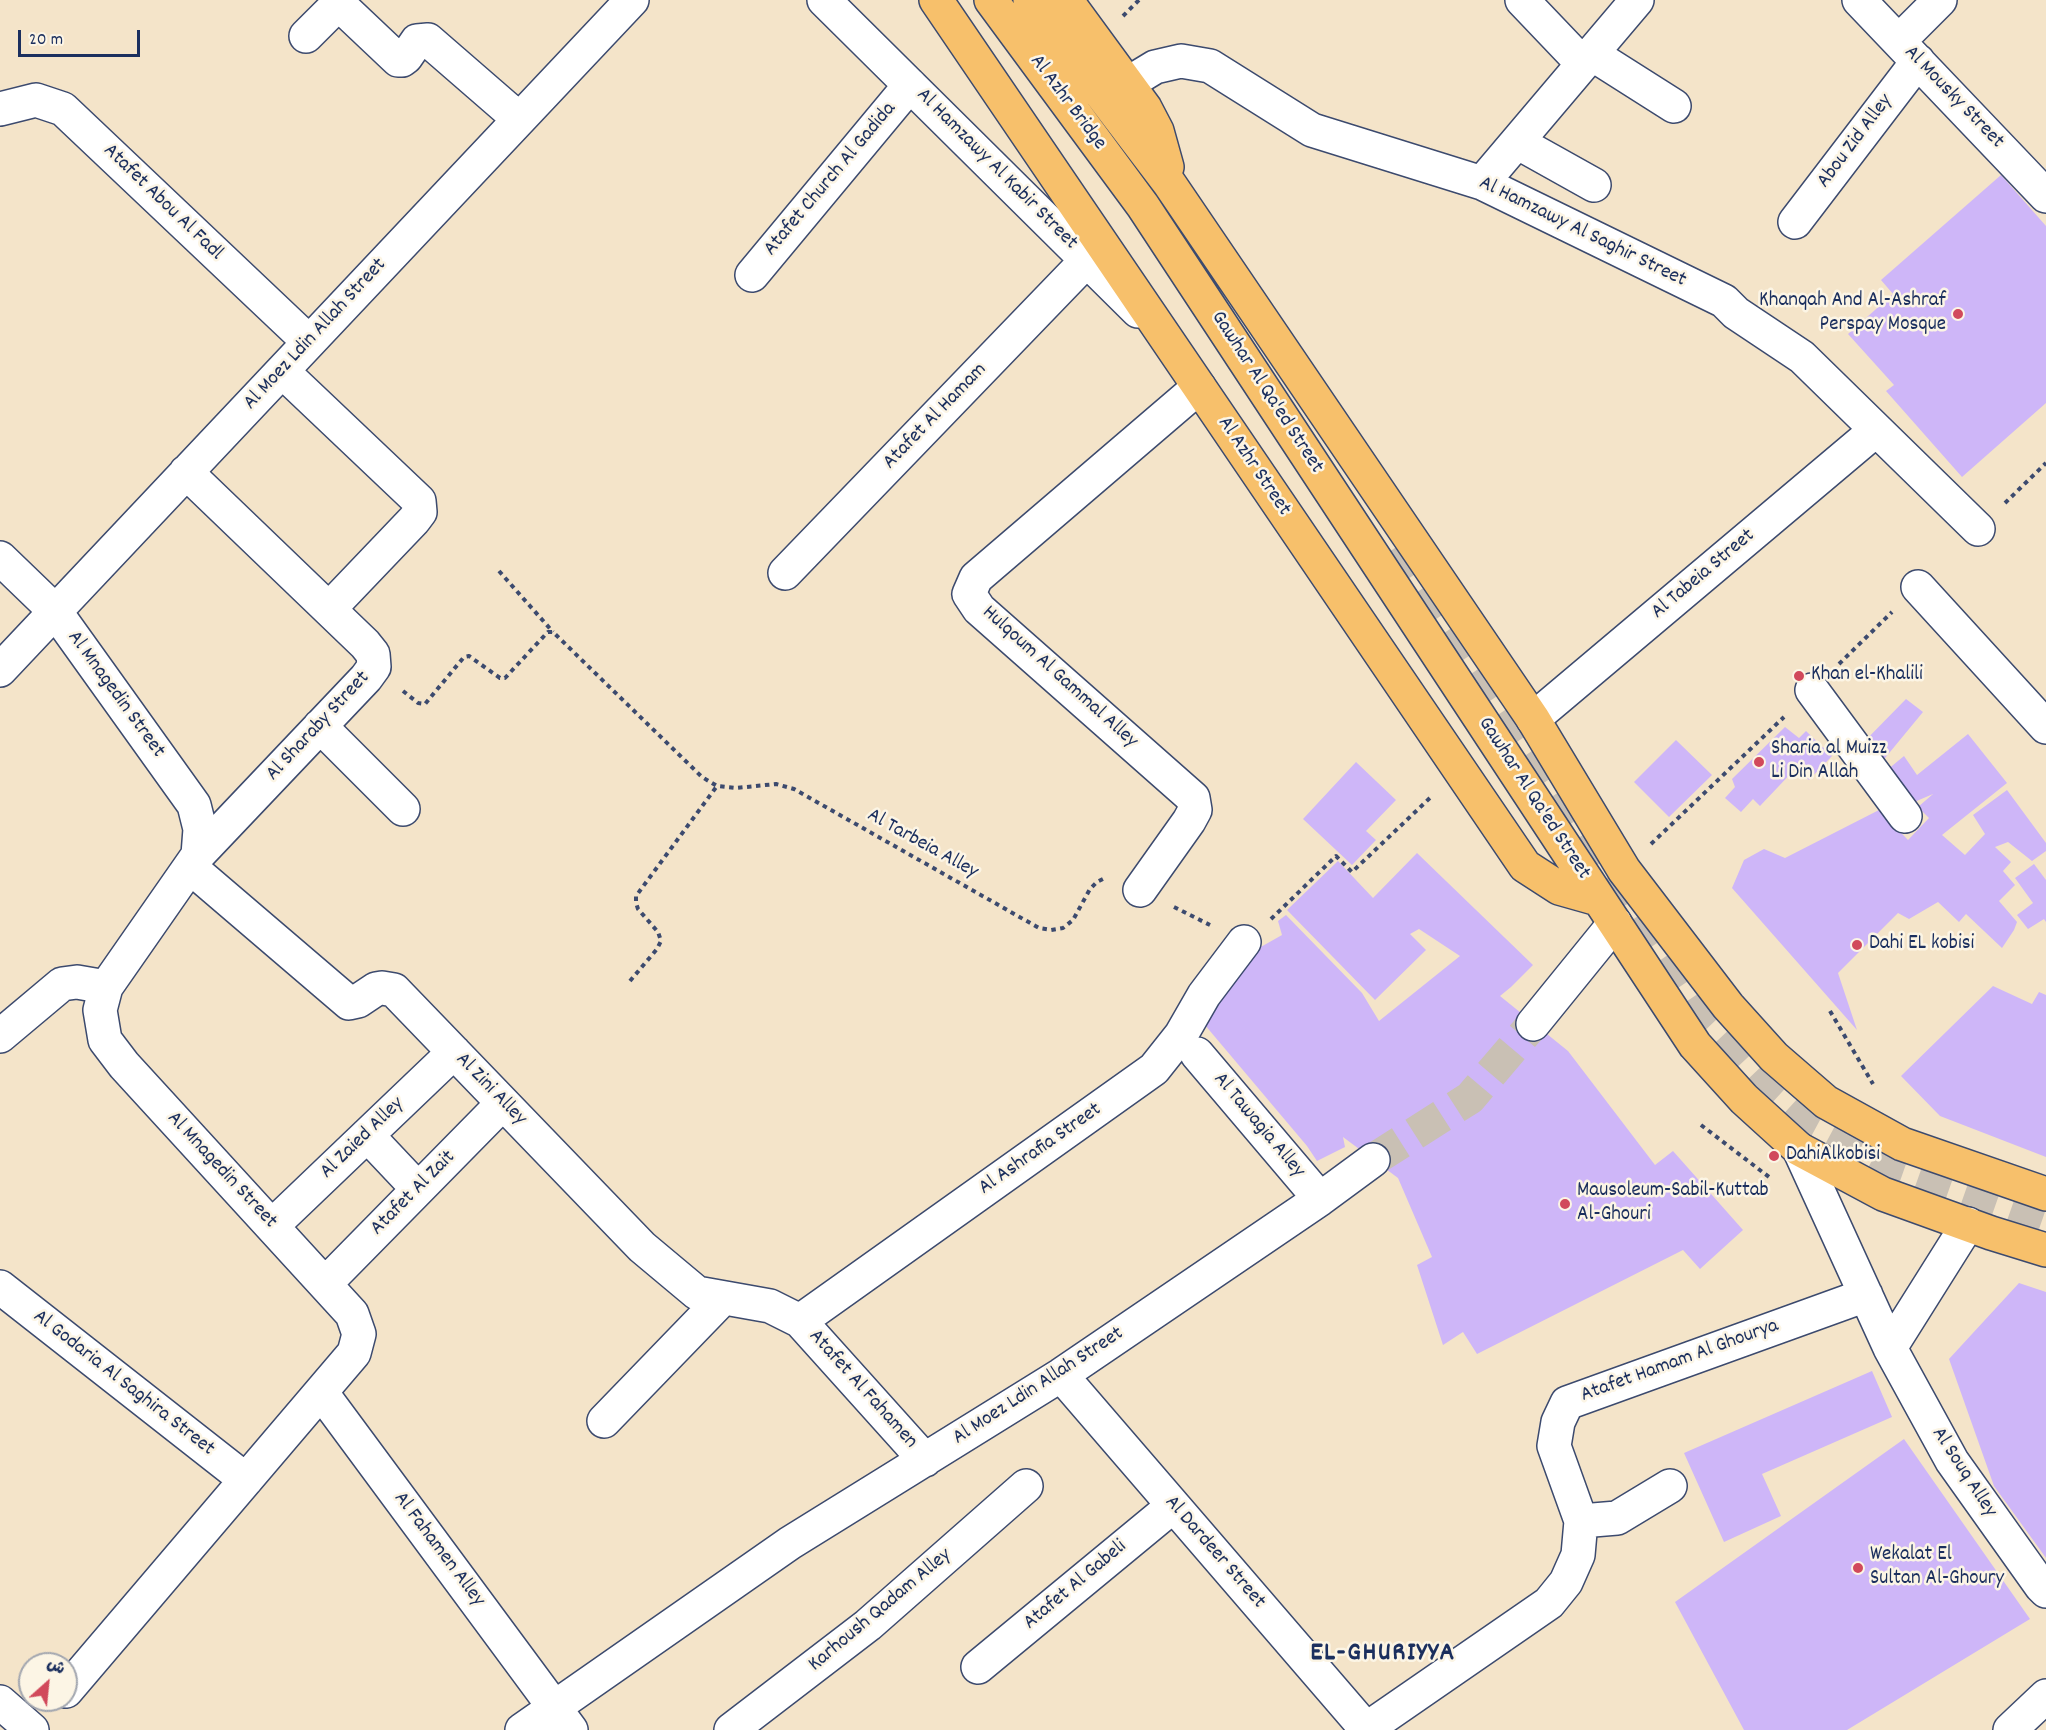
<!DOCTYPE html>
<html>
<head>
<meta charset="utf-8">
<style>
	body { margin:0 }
	#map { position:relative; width:2046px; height:1730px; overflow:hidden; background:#f4e4c9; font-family:Dekko,"Playpen Sans Arabic",sans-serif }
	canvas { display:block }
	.north { position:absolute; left:18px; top:1652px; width:60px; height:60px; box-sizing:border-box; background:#fcf5e5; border:2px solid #a2a6af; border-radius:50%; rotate:27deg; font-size:16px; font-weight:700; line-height:24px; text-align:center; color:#1b2f5e }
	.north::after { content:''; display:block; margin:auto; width:21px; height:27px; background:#d1495b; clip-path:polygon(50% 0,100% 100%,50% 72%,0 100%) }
	.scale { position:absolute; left:18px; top:30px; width:122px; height:27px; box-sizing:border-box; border:3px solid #1b2f5e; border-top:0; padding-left:8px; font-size:18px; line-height:21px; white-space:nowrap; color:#1b2f5e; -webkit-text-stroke:4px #fcf5e5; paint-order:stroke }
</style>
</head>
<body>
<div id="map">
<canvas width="2046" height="1730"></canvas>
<div class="north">ش</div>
<div class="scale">20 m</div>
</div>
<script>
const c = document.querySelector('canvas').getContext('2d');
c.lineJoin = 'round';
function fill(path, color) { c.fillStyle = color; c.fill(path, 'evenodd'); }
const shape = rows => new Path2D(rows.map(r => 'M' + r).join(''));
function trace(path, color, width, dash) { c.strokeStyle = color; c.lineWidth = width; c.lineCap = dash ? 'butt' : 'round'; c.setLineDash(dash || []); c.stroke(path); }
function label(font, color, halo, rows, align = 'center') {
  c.font = font + ' Dekko,sans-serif'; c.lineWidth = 5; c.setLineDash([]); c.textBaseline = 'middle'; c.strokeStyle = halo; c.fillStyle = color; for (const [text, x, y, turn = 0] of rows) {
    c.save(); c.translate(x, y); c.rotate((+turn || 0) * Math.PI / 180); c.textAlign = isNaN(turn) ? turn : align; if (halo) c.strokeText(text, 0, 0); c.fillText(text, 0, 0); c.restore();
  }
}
fill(shape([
	[2001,175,2046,226,2046,403,1962,477,1886,391,1894,385,1848,334,1893,294,1881,280],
	[1906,699,1923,712,1876,769,1860,746],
	[1785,727,1799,738,1806,731,1832,756,1809,780,1796,768,1760,806,1753,799,1741,812,1725,798,1735,787,1732,779],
	[1968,734,2007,783,1942,835,1965,855,1985,834,1973,815,2007,790,2046,843,2046,851,2032,861,2008,842,1995,847,2011,862,2003,871,2015,885,1999,901,2017,922,2014,930,2002,948,1966,914,1959,922,1938,902,1909,919,1898,913,1838,973,1857,1030,1732,888,1744,860,1764,849,1785,858,1879,810,1908,840,1929,818,1918,807,1933,794,1905,806,1881,775,1904,756,1917,775],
	[1676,740,1712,775,1669,817,1634,782],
	[1356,762,1396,800,1366,831,1376,840,1352,865,1303,819],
	[1417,853,1533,965,1511,987,1500,996,1568,1051,1655,1165,1673,1151,1743,1230,1700,1269,1683,1250,1477,1354,1463,1332,1443,1345,1417,1265,1432,1257,1398,1178,1343,1137,1345,1147,1317,1161,1307,1146,1199,1018,1236,961,1282,935,1278,921,1286,915,1362,993,1379,1021,1460,956,1419,929,1410,934,1426,950,1375,1000,1287,910,1338,861,1373,898],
	[2034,864,2046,880,2046,922,2044,919,2028,929,2017,915,2033,903,2015,878],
	[1993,986,2032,1004,2039,992,2046,995,2046,1157,1940,1116,1901,1076],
	[2019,1283,2046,1292,2046,1558,1994,1486,1949,1359],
	[1872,1371,1892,1417,1762,1474,1781,1516,1724,1542,1684,1453],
	[1904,1439,2030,1619,1847,1730,1744,1730,1675,1602]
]), '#ceb6f8');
trace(shape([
	[1373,1160,1470,1098,1533,1024]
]), '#c9c0b4', 33, [33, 16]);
trace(shape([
	[1389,552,1710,1024,1759,1076,1813,1125,1895,1169,2046,1222]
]), '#c9c0b4', 33, [33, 16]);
const minor = shape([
	[824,0,1138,311],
	[1522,0,1583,64],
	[1859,0,2046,196],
	[306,36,337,5,343,8,398,60,402,60,406,57,417,41,428,40,519,119],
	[1899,41,1940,0],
	[1592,54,1674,106],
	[1127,84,1155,67,1181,61,1210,66,1312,130,1482,183,1724,301,1736,313,1802,357,1978,529],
	[0,109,36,100,63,109,309,342],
	[1517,142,1594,185],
	[1482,183,1637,0],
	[1795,222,1918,61],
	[752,275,910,85],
	[282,371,419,501,420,512,414,520,329,609],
	[186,472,365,644,373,654,374,667,366,678,198,855],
	[0,558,55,611,194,805,200,829,198,855,106,987,100,1010,105,1040,124,1065,352,1314,359,1334,354,1353,66,1691],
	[785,573,1087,260],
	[1918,587,2046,727],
	[0,670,632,0],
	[1812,690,1905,816],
	[1533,719,1876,430],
	[320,726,403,809],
	[190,867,349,1003,358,1001,376,989,382,988,394,990,642,1247,697,1293,770,1306,800,1321,925,1460],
	[1140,890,1189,821,1195,810,1193,798,979,609,969,594,976,578,1199,387],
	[1533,1024,1615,923],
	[0,1036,62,984,77,982,106,987],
	[1197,1054,1320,1199],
	[367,1135,418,1189],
	[1799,1149,1890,1348,1952,1461,2041,1586,2046,1591],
	[272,1226,454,1052],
	[325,1284,503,1103],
	[0,1287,246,1480],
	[800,1321,1154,1069,1181,1035,1204,995,1244,942],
	[1890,1348,1968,1224],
	[1061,1375,1367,1730],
	[321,1392,571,1730],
	[604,1421,723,1298],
	[1581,1521,1617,1518,1670,1486],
	[978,1667,1173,1506],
	[0,1702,32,1730],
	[522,1730,790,1543,1061,1375,1320,1199,1373,1160],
	[731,1730,868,1625,1026,1486],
	[1365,1730,1549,1603,1566,1582,1578,1555,1581,1521,1554,1446,1558,1422,1567,1403,1866,1295],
	[2010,1730,2046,1696]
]);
const major = shape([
	[936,0,1525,866,1559,888,1598,899],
	[991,0,1143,206,1695,1045,1744,1099,1799,1149,1883,1194,1991,1233,2046,1250],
	[1030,0,1169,183,1533,719,1624,870,1728,1006,1774,1057,1826,1102,1902,1144,2046,1194],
	[1066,0,1145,108,1157,131,1167,167]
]);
trace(minor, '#3c4a6e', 36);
trace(major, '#3c4a6e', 36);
trace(shape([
	[1123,16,1139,0],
	[2005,503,2046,463],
	[499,571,553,632],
	[1839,664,1892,612],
	[403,691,418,703,425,704,464,657,469,656,500,678,505,678,545,635,548,632,553,632,702,777,717,786,736,788,776,784,794,789,1039,928,1051,930,1063,928,1073,920,1090,889,1097,882,1105,878],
	[1651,844,1784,717],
	[1174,907,1210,925],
	[1271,919,1336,856,1352,872,1432,796],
	[630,981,657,949,661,941,658,932,638,909,636,903,636,896,717,786],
	[1830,1011,1873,1084],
	[1701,1125,1769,1177]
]), '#3c4a6e', 4, [4.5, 4.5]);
trace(minor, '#fff', 33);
trace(major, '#f7c06b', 33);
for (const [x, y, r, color] of [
	[1958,314,6,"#d1495b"],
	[1799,676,6,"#d1495b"],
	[1759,762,6,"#d1495b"],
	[1857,945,6,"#d1495b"],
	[1774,1156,6,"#d1495b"],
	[1565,1204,6,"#d1495b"],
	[1858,1568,6,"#d1495b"]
]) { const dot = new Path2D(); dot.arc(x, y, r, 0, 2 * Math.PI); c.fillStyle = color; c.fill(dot); trace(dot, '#fcf5e5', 2); }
label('21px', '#1b2f5e', '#fcf5e5', [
	["Al Mousky Street",1953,98,46],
	["Al Azhr Bridge",1067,103,53],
	["Abou Zid Alley",1856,142,-53],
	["Al Hamzawy Al Kabir Street",996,170,45],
	["Atafet Church Al Gadida",831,180,-50],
	["Atafet Abou Al Fadl",162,203,44],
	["Al Hamzawy Al Saghir Street",1582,233,26],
	["Al Moez Ldin Allah Street",316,335,-47],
	["Gawhar Al Qa'ed Street",1266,393,57],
	["Atafet Al Hamam",936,417,-46],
	["Al Azhr Street",1253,467,56],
	["Al Tabeia Street",1704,575,-40],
	["Hulqoum Al Gammal Alley",1059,678,42],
	["Al Mnagedin Street",115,695,54],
	["Al Sharaby Street",319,727,-47],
	["Gawhar Al Qa'ed Street",1533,799,57],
	["Al Tarbeia Alley",922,845,29],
	["Al Zini Alley",490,1090,46],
	["Al Tawagia Alley",1258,1126,50],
	["Al Zaied Alley",363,1139,-44],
	["Al Ashrafia Street",1041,1150,-35],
	["Al Mnagedin Street",221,1171,47],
	["Atafet Al Zait",414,1194,-45],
	["Atafet Hamam Al Ghourya",1680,1362,-20],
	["Al Godaria Al Saghira Street",123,1384,38],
	["Al Moez Ldin Allah Street",1039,1387,-33],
	["Atafet Al Fahamen",862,1390,48],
	["Al Souq Alley",1963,1473,57],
	["Al Fahamen Alley",438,1550,53],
	["Al Dardeer Street",1214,1553,49],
	["Atafet Al Gabeli",1076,1586,-40],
	["Karhoush Qadam Alley",881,1611,-40]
]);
label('21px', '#1b2f5e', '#fcf5e5', [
	["Khanqah And Al-Ashraf",1946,302,"right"],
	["Perspay Mosque",1946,326,"right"],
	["Khan el-Khalili",1811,676],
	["Sharia al Muizz",1771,750],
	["Li Din Allah",1771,774],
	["Dahi EL kobisi",1869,945],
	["DahiAlkobisi",1786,1156],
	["Mausoleum-Sabil-Kuttab",1577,1192],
	["Al-Ghouri",1577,1216],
	["Wekalat El",1870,1556],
	["Sultan Al-Ghoury",1870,1580]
], 'left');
c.letterSpacing = '1.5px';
label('bold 27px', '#1b2f5e', '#fcf5e5', [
	["EL-GHURIYYA",1383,1655]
]);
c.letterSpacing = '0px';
</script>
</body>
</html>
